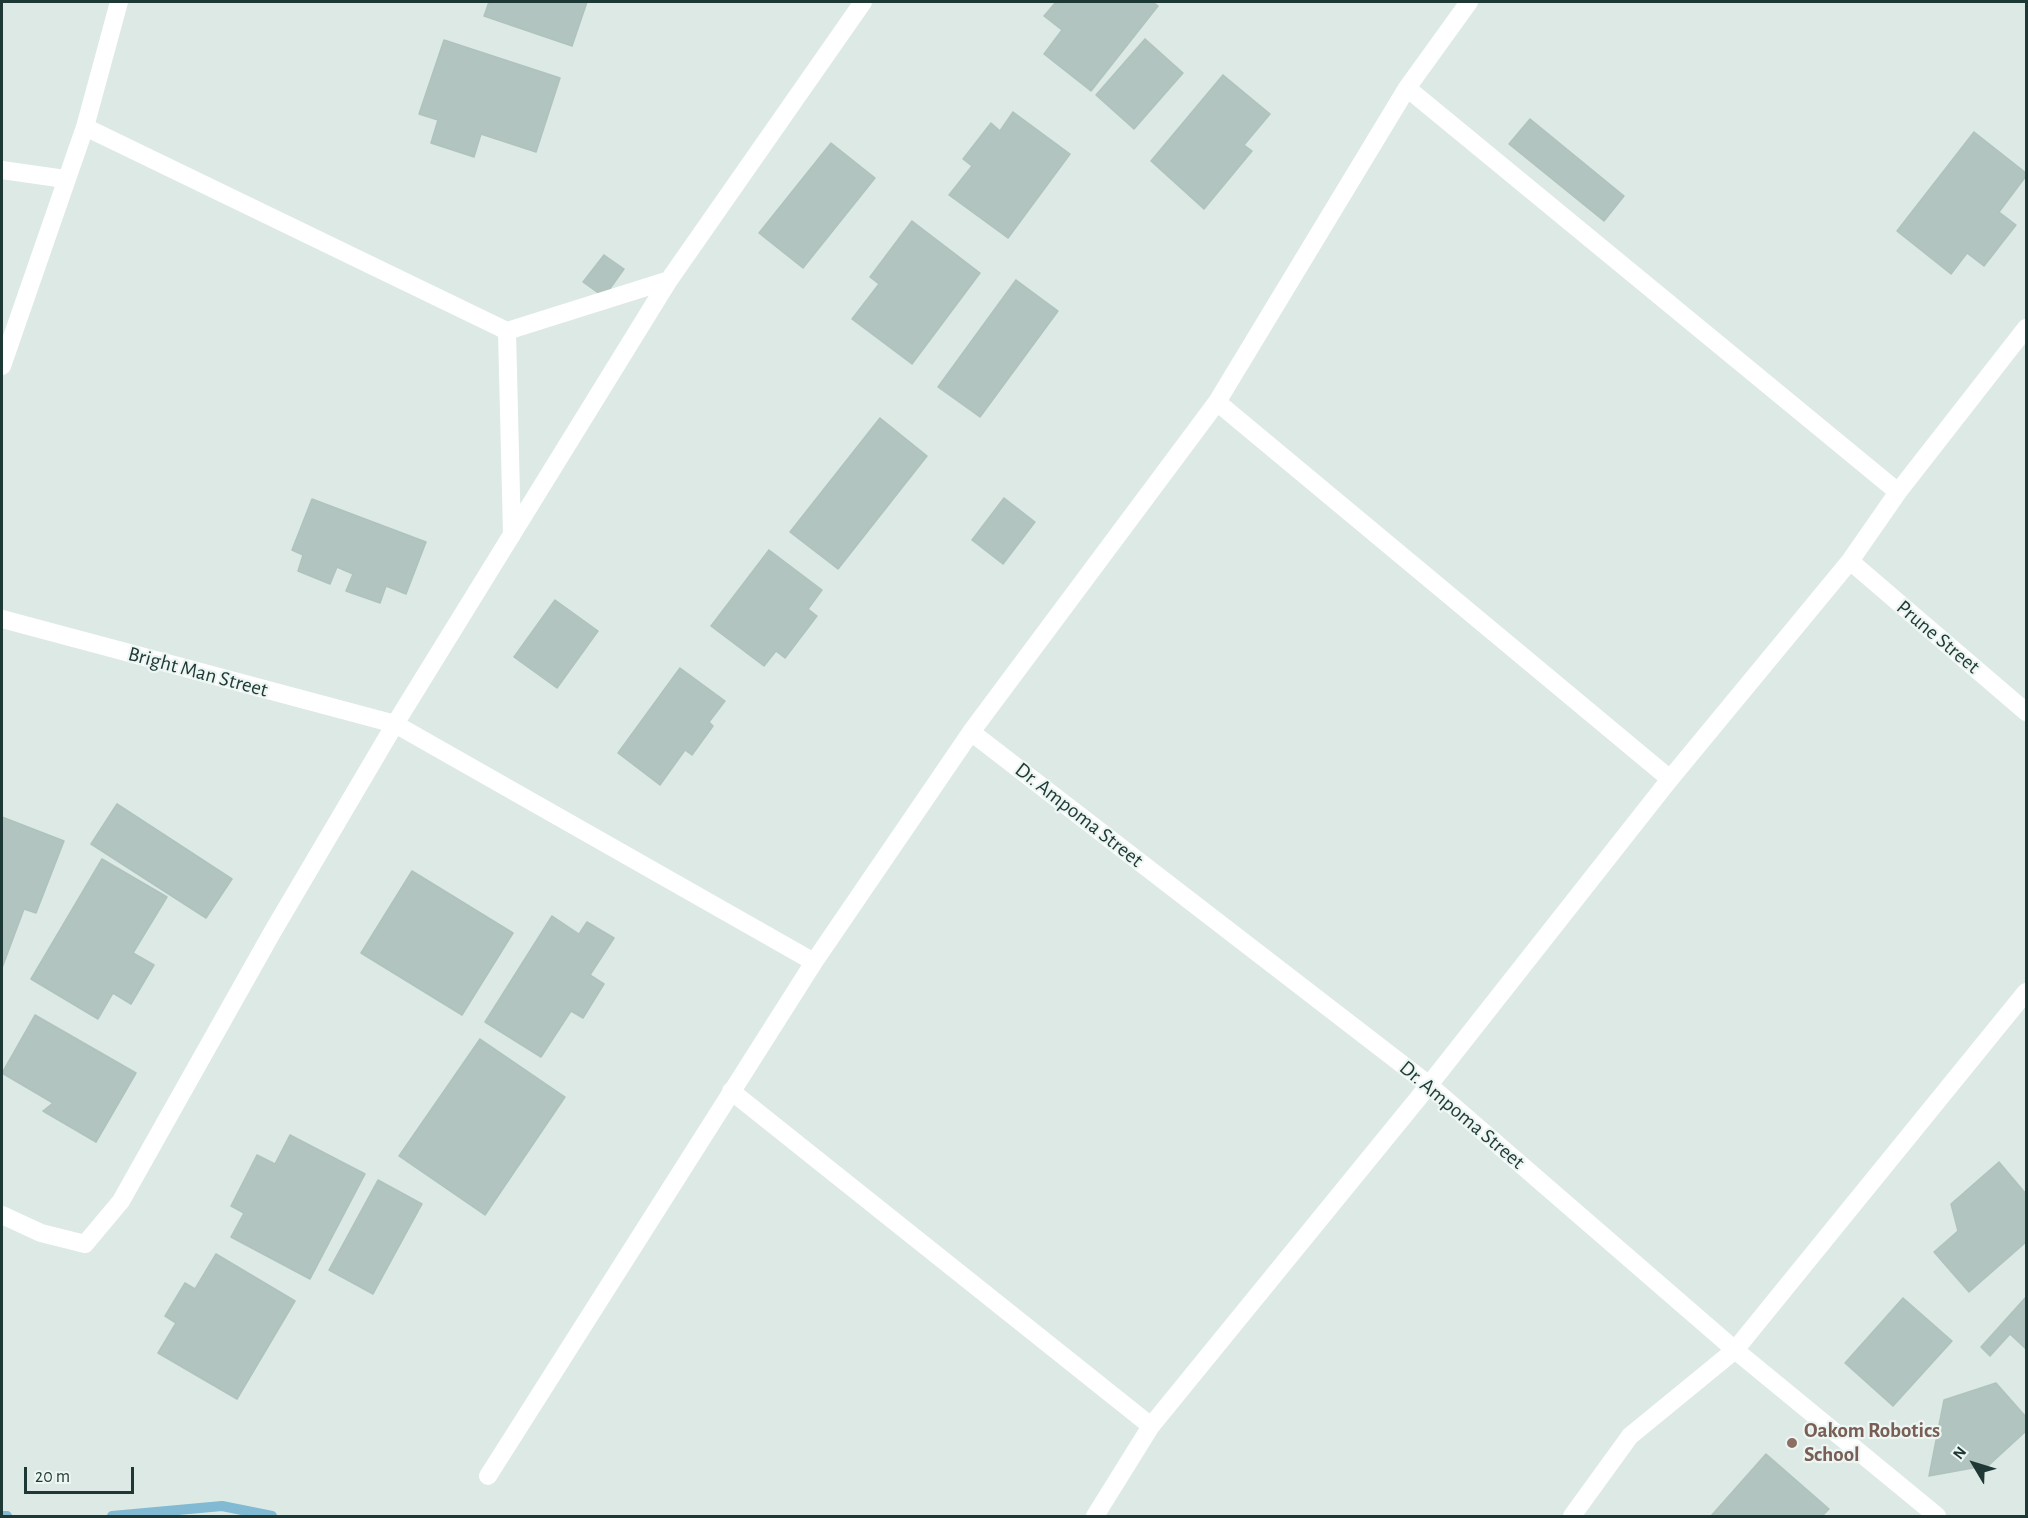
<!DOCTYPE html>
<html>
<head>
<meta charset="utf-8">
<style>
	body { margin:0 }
	#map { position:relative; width:2028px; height:1518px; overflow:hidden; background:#dce9e5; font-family:"Alegreya Sans",sans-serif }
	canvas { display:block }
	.frame { position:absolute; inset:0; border:3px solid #1e3935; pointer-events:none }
	.north { position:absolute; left:1944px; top:1434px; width:60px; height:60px; -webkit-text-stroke:4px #edf6f3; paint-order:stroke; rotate:308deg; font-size:16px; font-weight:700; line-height:24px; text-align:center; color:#1e3935 }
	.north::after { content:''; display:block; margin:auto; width:21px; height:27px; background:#1e3935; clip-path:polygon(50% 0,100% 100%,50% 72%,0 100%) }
	.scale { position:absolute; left:24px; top:1467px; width:110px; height:27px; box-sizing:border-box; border:3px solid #1e3935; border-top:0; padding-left:8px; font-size:18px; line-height:21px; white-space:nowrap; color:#1e3935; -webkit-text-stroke:4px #edf6f3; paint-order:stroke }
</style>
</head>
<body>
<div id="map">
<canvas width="2028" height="1518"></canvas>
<div class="frame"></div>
<div class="north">N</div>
<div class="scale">20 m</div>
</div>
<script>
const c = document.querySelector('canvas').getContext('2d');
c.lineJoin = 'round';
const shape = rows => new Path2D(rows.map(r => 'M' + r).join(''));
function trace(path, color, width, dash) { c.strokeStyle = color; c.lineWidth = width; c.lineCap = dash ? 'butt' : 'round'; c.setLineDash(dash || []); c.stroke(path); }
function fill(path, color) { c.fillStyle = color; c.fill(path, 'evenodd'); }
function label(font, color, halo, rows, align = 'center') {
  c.font = font + ' "Alegreya Sans",sans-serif'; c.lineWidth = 4.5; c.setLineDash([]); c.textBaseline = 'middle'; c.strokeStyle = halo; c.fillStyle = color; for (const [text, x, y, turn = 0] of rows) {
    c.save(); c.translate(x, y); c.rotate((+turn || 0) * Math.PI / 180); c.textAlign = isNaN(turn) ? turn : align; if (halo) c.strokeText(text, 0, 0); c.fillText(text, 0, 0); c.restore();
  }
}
trace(shape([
	[2,1516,7,1516],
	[112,1516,222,1506,272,1516]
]), '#81bad2', 10);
const building = shape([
	[489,2,587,2,572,46,484,16,489,2],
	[1056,2,1153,2,1158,6,1091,91,1044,54,1062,30,1044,16,1056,2],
	[1145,39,1183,73,1134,129,1096,95,1145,39],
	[444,40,560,78,536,152,481,134,474,157,431,143,438,120,419,114,444,40],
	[1223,75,1270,114,1244,145,1252,151,1204,209,1151,161,1223,75],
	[1013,112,1070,154,1008,238,949,195,972,166,963,159,991,123,1000,131,1013,112],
	[1530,119,1624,196,1604,221,1509,144,1530,119],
	[1974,132,2026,173,2026,176,1999,212,2016,225,1984,266,1967,253,1951,274,1897,231,1974,132],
	[831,143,875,178,803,268,759,233,831,143],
	[912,221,980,273,912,364,852,319,879,284,870,277,912,221],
	[604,255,624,269,604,297,583,282,604,255],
	[1016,280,1058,311,980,417,938,387,1016,280],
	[880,418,927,456,838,569,790,532,880,418],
	[1004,498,1035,522,1003,564,972,540,1004,498],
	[312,499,426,542,406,594,386,586,380,603,346,591,353,574,337,567,330,584,298,571,303,555,292,550,312,499],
	[769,550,822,590,808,609,817,616,785,658,776,651,764,666,711,626,769,550],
	[555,600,598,631,557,688,514,657,555,600],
	[680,668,725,701,709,722,713,726,692,755,685,750,660,785,618,753,680,668],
	[117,804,232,879,206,918,91,844,117,804],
	[2,817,64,841,36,913,24,909,2,968,2,817],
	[102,859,167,897,133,953,154,965,131,1004,113,993,98,1019,31,979,102,859],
	[412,871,513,933,462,1015,361,953,412,871],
	[552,916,579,934,587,922,614,938,590,975,604,984,583,1018,571,1011,541,1057,485,1022,552,916],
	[35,1015,136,1073,96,1142,43,1111,53,1103,2,1073,35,1015],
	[480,1039,565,1097,485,1215,399,1156,480,1039],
	[290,1135,365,1174,310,1279,231,1237,244,1213,231,1206,257,1155,275,1164,290,1135],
	[1999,1162,2026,1194,2026,1242,1969,1292,1934,1252,1958,1231,1951,1204,1999,1162],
	[378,1180,422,1204,373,1294,329,1270,378,1180],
	[216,1254,295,1301,237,1399,158,1353,176,1323,165,1316,185,1283,195,1289,216,1254],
	[2026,1297,2026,1349,2010,1334,1990,1356,1981,1347,2026,1297],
	[1903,1298,1952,1341,1893,1406,1845,1363,1903,1298],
	[1996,1383,2026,1417,2026,1431,1989,1465,1929,1476,1944,1400,1996,1383],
	[1766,1454,1829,1509,1822,1516,1711,1516,1766,1454]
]);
fill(building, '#b2c4bf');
trace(building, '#afc3bd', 1.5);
trace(shape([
	[1407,88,1898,492],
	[85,127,507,331,669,280],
	[2,170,65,179],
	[507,331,512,535],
	[2,366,85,127,119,2],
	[1217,402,1670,779],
	[1850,561,2026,712],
	[2,619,395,724,814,962],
	[971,732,1429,1085,1735,1350,1937,1516],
	[731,1091,1151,1426],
	[2,1215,41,1233,85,1244,121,1201,273,931,395,724,669,280,863,2],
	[488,1476,814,962,971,732,1217,402,1407,88,1469,2],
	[1095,1516,1151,1426,1429,1085,1670,779,1850,561,1898,492,2026,328],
	[1572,1516,1630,1436,1735,1350,2026,992]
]), '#fff', 18);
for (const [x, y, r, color] of [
	[1792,1443,6,"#8d6e63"]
]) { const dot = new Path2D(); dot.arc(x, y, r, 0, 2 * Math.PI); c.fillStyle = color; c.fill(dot); trace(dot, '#edf6f3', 2); }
label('21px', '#1e3935', '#edf6f3', [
	["Prune Street",1938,637,40],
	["Bright Man Street",198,672,15],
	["Dr. Ampoma Street",1079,815,38],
	["Dr. Ampoma Street",1462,1115,40]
]);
label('bold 21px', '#785e54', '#edf6f3', [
	["Oakom Robotics",1804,1431],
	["School",1804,1455]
], 'left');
</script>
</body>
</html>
